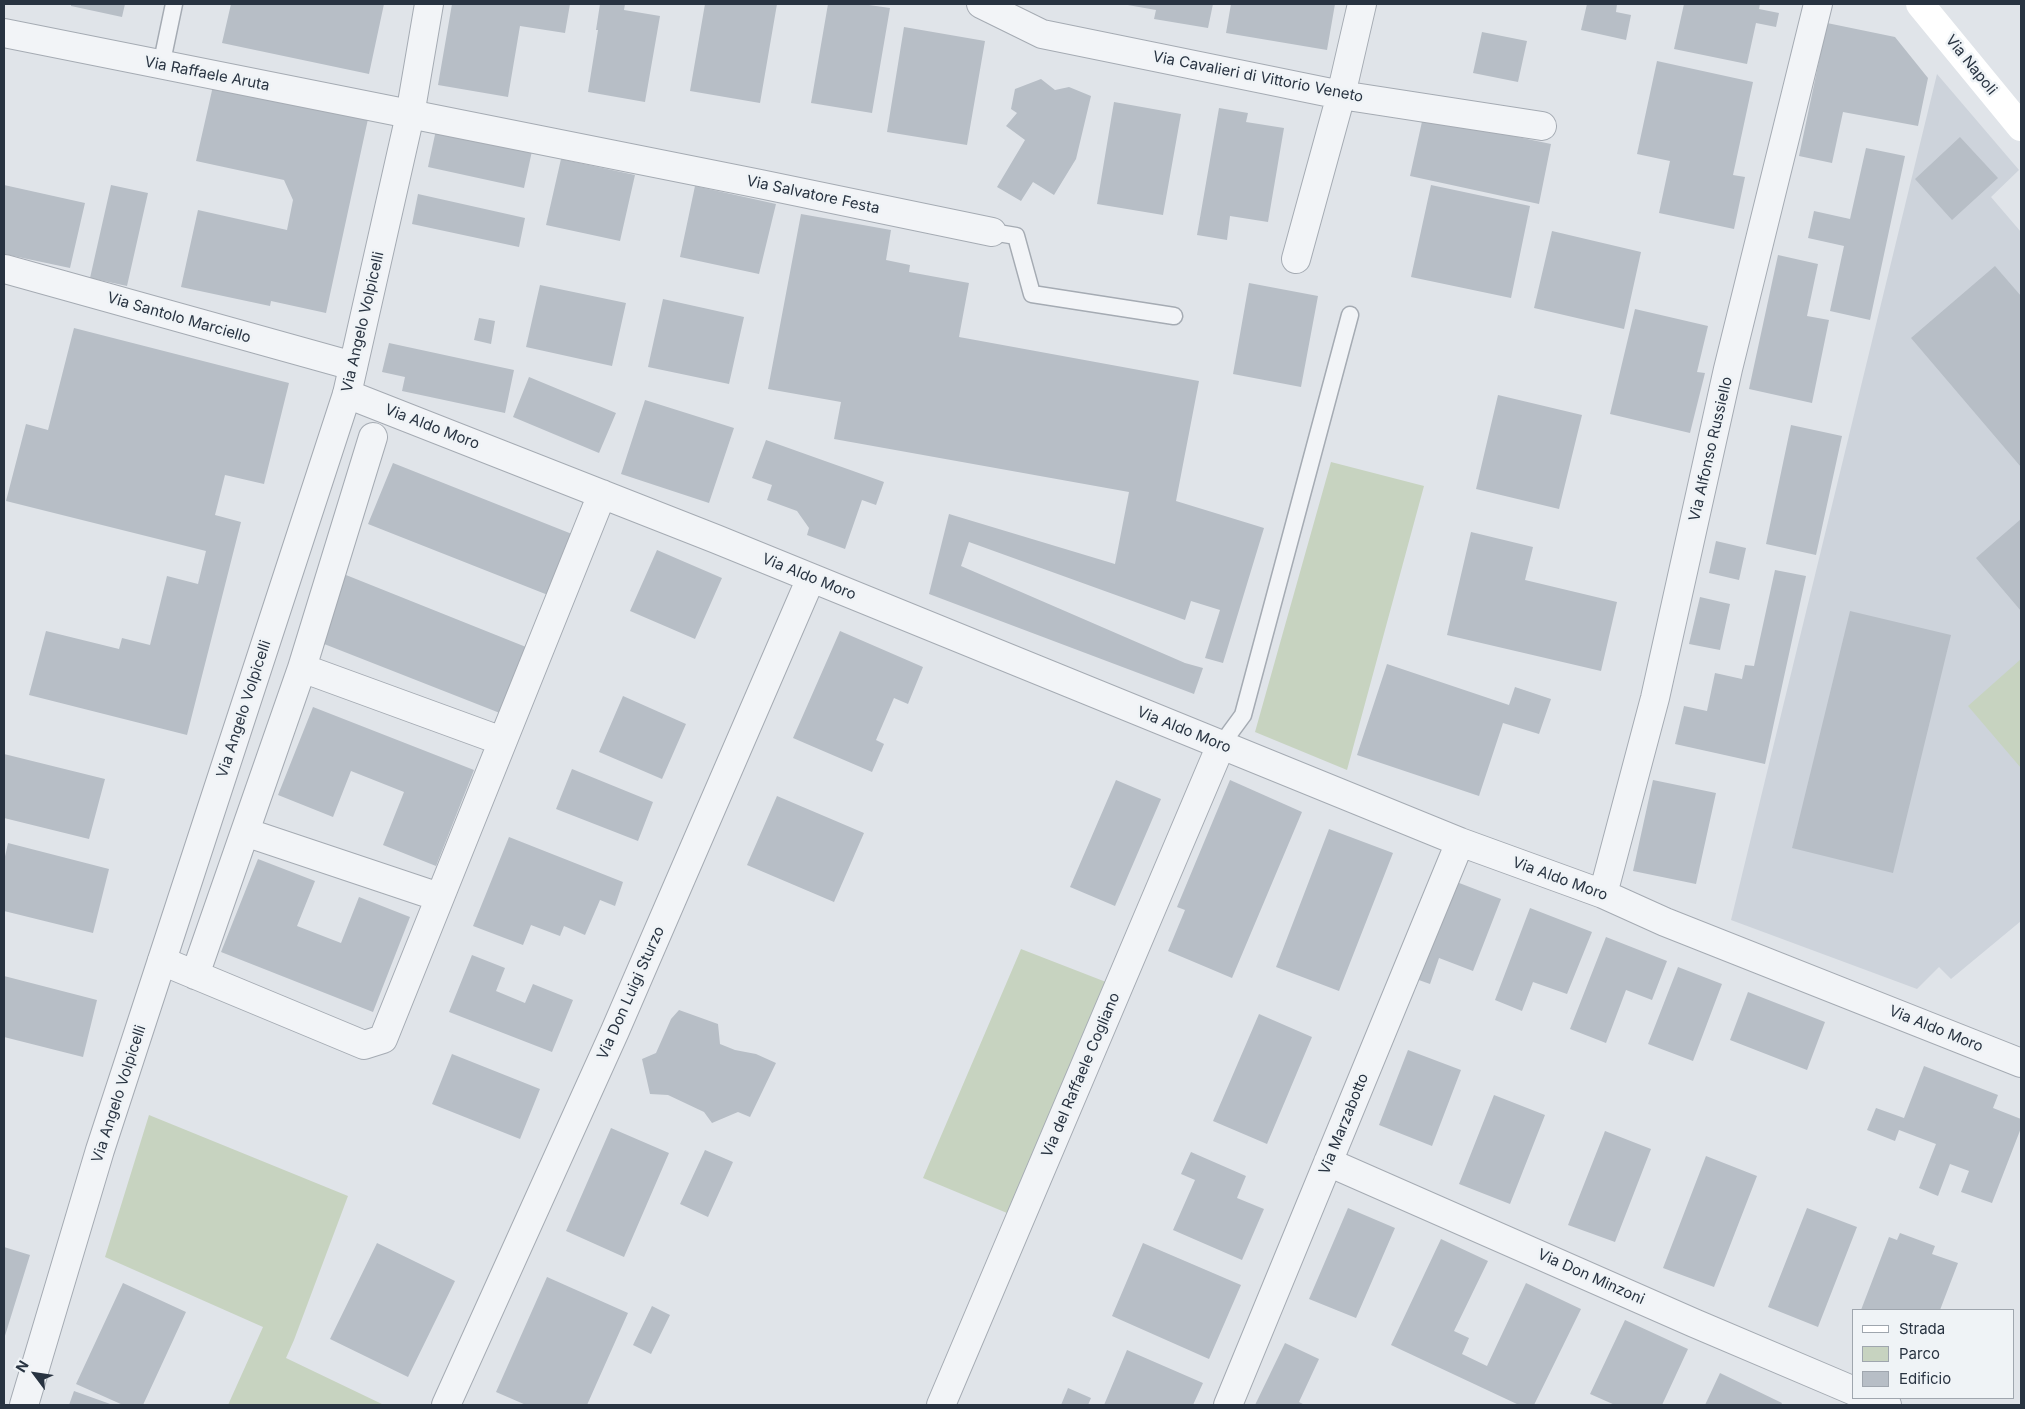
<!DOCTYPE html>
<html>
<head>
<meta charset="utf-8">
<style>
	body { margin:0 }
	#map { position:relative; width:2025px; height:1409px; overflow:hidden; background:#e0e4e9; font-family:Inter,sans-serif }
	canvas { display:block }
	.frame { position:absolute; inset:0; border:5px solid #283341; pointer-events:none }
	.legend { position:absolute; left:1852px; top:1309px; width:162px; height:90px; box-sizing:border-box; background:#eff3f6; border:1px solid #9fa6ae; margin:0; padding:6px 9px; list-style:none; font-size:15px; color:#283341 }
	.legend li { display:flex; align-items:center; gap:10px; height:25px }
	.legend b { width:25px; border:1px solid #9fa6ae }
	.north { position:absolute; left:10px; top:1349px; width:50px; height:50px; -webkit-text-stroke:4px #eff3f6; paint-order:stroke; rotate:301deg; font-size:14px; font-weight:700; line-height:20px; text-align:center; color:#283341 }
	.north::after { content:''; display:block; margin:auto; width:18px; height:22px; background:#283341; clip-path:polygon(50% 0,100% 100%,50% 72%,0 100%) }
</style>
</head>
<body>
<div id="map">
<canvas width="2025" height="1409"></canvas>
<div class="frame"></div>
<ul class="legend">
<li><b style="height:6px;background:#fff"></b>Strada</li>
<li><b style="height:14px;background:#c7d3c0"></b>Parco</li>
<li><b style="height:14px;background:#b7bec6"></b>Edificio</li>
</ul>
<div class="north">N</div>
</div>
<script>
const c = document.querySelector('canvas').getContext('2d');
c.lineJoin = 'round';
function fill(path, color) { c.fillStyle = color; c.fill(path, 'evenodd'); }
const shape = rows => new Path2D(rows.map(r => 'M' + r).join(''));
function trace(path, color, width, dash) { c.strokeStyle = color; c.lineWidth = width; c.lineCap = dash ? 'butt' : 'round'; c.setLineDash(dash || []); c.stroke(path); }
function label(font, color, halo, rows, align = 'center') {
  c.font = font + ' Inter,sans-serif'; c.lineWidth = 5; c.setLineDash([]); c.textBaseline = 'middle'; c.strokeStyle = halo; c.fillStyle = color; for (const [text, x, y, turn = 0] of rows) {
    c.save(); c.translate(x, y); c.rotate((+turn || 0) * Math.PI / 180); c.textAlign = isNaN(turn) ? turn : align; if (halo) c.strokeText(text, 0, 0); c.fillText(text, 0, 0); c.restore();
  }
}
fill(shape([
	[1937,74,2019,170,1991,197,2021,232,2021,921,1951,979,1939,967,1917,989,1731,920]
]), '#cdd3db');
fill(shape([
	[1331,462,1424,486,1347,770,1255,732],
	[2021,659,2021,768,1968,706],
	[1021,949,1106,982,1007,1213,923,1178],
	[149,1115,348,1196,294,1340,286,1358,384,1405,228,1405,263,1327,105,1257]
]), '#c7d3c0');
fill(shape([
	[71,4,125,4,122,17,71,6],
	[231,4,384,4,369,74,222,43],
	[452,4,570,4,565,33,520,26,508,97,438,85],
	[600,4,625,4,624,10,660,16,645,102,588,92,598,30,596,30],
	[705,4,777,4,760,103,690,91],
	[828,4,862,4,890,8,872,113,811,103],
	[1122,4,1213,4,1208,28,1154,19,1156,10],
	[1231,4,1335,4,1327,50,1226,33],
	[1587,4,1617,4,1616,12,1631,15,1626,40,1581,30],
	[1684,4,1760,4,1759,9,1779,13,1776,27,1756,23,1747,64,1674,49],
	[1827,23,1895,37,1928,78,1918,126,1843,112,1832,163,1799,156],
	[904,27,985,41,967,145,887,132],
	[1482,32,1527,41,1518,82,1473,73],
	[1657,61,1753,82,1733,175,1745,177,1734,229,1659,213,1670,161,1637,154],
	[1041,79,1055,90,1069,87,1091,96,1076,159,1054,195,1033,182,1021,201,997,187,1025,140,1006,126,1017,113,1011,109,1015,89],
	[213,86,368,119,326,313,271,301,270,306,181,287,198,210,287,230,293,200,284,180,196,161],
	[1114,102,1181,114,1163,215,1097,204],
	[1219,108,1248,113,1246,122,1284,128,1268,222,1230,216,1227,240,1197,235],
	[1423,117,1551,144,1539,204,1410,176],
	[436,130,532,151,524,188,428,167],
	[1960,137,1998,178,1952,220,1915,179],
	[1866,148,1905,156,1870,320,1830,311,1844,246,1808,238,1814,211,1850,219],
	[561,159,635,175,620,241,546,225],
	[4,185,85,203,70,268,4,254],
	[111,185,148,193,127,286,90,278],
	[1431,185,1530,206,1511,298,1411,277],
	[695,186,776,204,759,274,680,257],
	[418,194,525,218,519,247,412,224],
	[801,214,891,230,886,260,910,265,909,272,969,283,959,337,1199,381,1176,501,1264,528,1223,663,1205,658,1220,610,1191,601,1185,620,969,542,961,566,1185,663,1203,668,1194,694,929,594,949,514,1115,564,1129,492,834,439,841,402,768,389],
	[1552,231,1641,252,1624,329,1534,308],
	[1778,255,1818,264,1807,316,1829,320,1812,403,1749,389],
	[1995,266,2021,296,2021,467,1911,338],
	[1249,283,1318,296,1301,387,1233,374],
	[540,285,626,303,612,366,526,347],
	[663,299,744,317,729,384,648,367],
	[1635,309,1708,326,1697,372,1705,373,1690,433,1610,414],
	[479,318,495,321,491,344,474,340],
	[74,328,289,383,264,484,225,475,215,515,241,522,187,735,29,695,46,631,119,649,122,638,150,645,167,576,198,584,206,551,6,501,26,424,48,430],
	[389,343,514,370,505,413,402,391,405,377,382,372],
	[529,377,616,413,599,453,513,417],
	[1498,395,1582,415,1559,509,1476,489],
	[645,400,734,428,709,503,621,474],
	[1791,425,1842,436,1816,555,1766,544],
	[766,440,884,482,876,505,862,500,845,549,807,535,809,528,797,511,767,500,772,485,752,478],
	[393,463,577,536,553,597,368,524],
	[2021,519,2021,611,1976,558],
	[1471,532,1533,547,1525,580,1617,602,1601,671,1447,635],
	[1716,541,1746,548,1739,580,1709,573],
	[657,550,722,578,695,639,630,611],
	[1775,570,1806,576,1765,764,1675,744,1684,706,1707,711,1715,673,1742,679,1745,665,1754,666],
	[341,573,536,651,510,717,314,640],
	[1700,597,1730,604,1720,650,1689,644],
	[1850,611,1951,635,1893,873,1792,848],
	[840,631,923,667,908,704,894,698,876,740,884,744,872,772,793,738],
	[1387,664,1509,705,1515,687,1551,699,1539,734,1503,723,1479,796,1357,755],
	[623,696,686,724,662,779,599,752],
	[313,707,474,770,436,866,383,845,404,792,351,771,333,817,278,795],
	[4,754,105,779,89,839,4,818],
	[572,769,653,802,638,841,556,809],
	[1116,780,1161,799,1115,906,1070,887],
	[1230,780,1302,812,1232,978,1168,951,1185,910,1177,907],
	[1653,780,1716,793,1696,884,1633,871],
	[777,796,864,833,834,902,747,865],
	[1329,829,1393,853,1339,991,1276,967],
	[509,837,623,882,615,906,600,900,585,935,564,926,560,936,531,925,523,945,473,926],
	[8,843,109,869,93,933,4,911,4,861],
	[258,859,315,881,297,926,341,943,359,897,410,917,373,1012,221,952],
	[1454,881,1501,899,1473,971,1439,958,1430,984,1416,979],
	[1530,908,1592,932,1567,994,1533,982,1522,1011,1495,1000],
	[1606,937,1667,961,1652,1000,1626,990,1606,1043,1570,1029],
	[472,955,505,968,496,991,525,1003,533,984,573,1000,552,1052,449,1012],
	[1678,967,1722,984,1693,1061,1648,1044],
	[4,976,97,1000,83,1057,4,1037],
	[1748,992,1825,1022,1807,1070,1730,1040],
	[679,1010,718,1024,720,1044,735,1050,756,1054,776,1063,750,1117,738,1112,712,1123,704,1112,668,1095,650,1094,642,1059,656,1053,671,1019],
	[1259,1014,1312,1037,1267,1144,1213,1121],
	[1408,1050,1461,1070,1432,1146,1379,1125],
	[452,1054,540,1089,520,1139,432,1104],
	[1924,1066,1998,1095,1993,1108,2021,1119,2021,1128,1992,1203,1961,1192,1969,1171,1950,1164,1938,1196,1919,1188,1936,1144,1899,1130,1895,1141,1867,1130,1876,1108,1904,1118],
	[1494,1095,1545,1115,1510,1204,1459,1184],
	[611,1128,669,1153,624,1257,566,1231],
	[1605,1131,1651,1149,1615,1242,1568,1225],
	[705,1150,733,1162,708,1217,680,1204],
	[1191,1152,1246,1176,1237,1198,1264,1209,1242,1260,1173,1230,1195,1180,1181,1174],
	[1706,1156,1757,1176,1714,1287,1663,1268],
	[1348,1208,1395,1228,1356,1318,1309,1299],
	[1807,1208,1857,1227,1818,1327,1768,1307],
	[1900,1233,1935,1246,1932,1254,1958,1263,1940,1310,1861,1310,1889,1237,1897,1240],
	[1441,1239,1488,1261,1454,1331,1469,1338,1462,1354,1487,1366,1526,1283,1581,1309,1534,1405,1519,1405,1391,1345],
	[377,1243,455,1281,408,1377,330,1339],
	[1143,1243,1241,1285,1209,1359,1112,1316],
	[4,1247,30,1255,4,1339],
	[547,1277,628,1313,587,1405,526,1405,496,1392],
	[123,1283,186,1312,143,1405,123,1405,76,1384],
	[652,1306,670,1315,651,1354,633,1345],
	[1625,1320,1688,1349,1662,1405,1615,1405,1590,1394],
	[1285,1343,1319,1359,1299,1402,1305,1405,1255,1405],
	[1127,1350,1203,1383,1193,1405,1104,1405],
	[1720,1373,1782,1403,1781,1405,1705,1405],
	[1068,1388,1091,1398,1088,1405,1061,1405],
	[74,1391,113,1405,69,1405]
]), '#b7bec6');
const service = shape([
	[161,66,174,4],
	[992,232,1016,236,1032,294,1174,316],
	[1221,745,1243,715,1350,315]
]);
const minor = shape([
	[981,4,1042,34,1341,95,1542,126],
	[4,33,760,184,992,232],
	[1296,259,1341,95,1362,4],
	[5,269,353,366],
	[347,394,716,539,1460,842,1603,894,1665,922,2021,1063],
	[302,668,502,741],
	[245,832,439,897],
	[1603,894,1655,698,1728,369,1818,4],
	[162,961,364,1045,383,1039,602,494],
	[195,975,302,668,373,437],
	[1328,1162,1694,1323,1854,1391],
	[1869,1398,1887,1405],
	[446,1405,615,1031,811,578],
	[941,1405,1221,745],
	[1228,1405,1460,842]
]);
const tertiary = shape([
	[24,1405,100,1150,347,394,410,115,429,4]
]);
trace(service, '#a5abb3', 19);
trace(minor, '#a5abb3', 30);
trace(tertiary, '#a5abb3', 30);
trace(service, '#f2f4f7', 16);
trace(minor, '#f2f4f7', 28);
trace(tertiary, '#f2f4f7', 28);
trace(shape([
	[1920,4,2021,127]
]), '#fff', 28);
label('15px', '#283341', '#eff3f6', [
	["Via Napoli",1971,65,51],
	["Via Raffaele Aruta",207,74,11],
	["Via Cavalieri di Vittorio Veneto",1258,77,11],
	["Via Salvatore Festa",813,195,12],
	["Via Santolo Marciello",179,318,16],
	["Via Angelo Volpicelli",363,322,-77],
	["Via Aldo Moro",432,427,21],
	["Via Alfonso Russiello",1711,449,-77],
	["Via Aldo Moro",809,577,22],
	["Via Angelo Volpicelli",244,709,-72],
	["Via Aldo Moro",1184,730,22],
	["Via Aldo Moro",1560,879,20],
	["Via Don Luigi Sturzo",631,993,-66],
	["Via Aldo Moro",1936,1029,22],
	["Via del Raffaele Cogliano",1081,1075,-67],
	["Via Angelo Volpicelli",119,1094,-72],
	["Via Marzabotto",1344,1124,-68],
	["Via Don Minzoni",1591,1277,24]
]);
</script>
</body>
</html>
